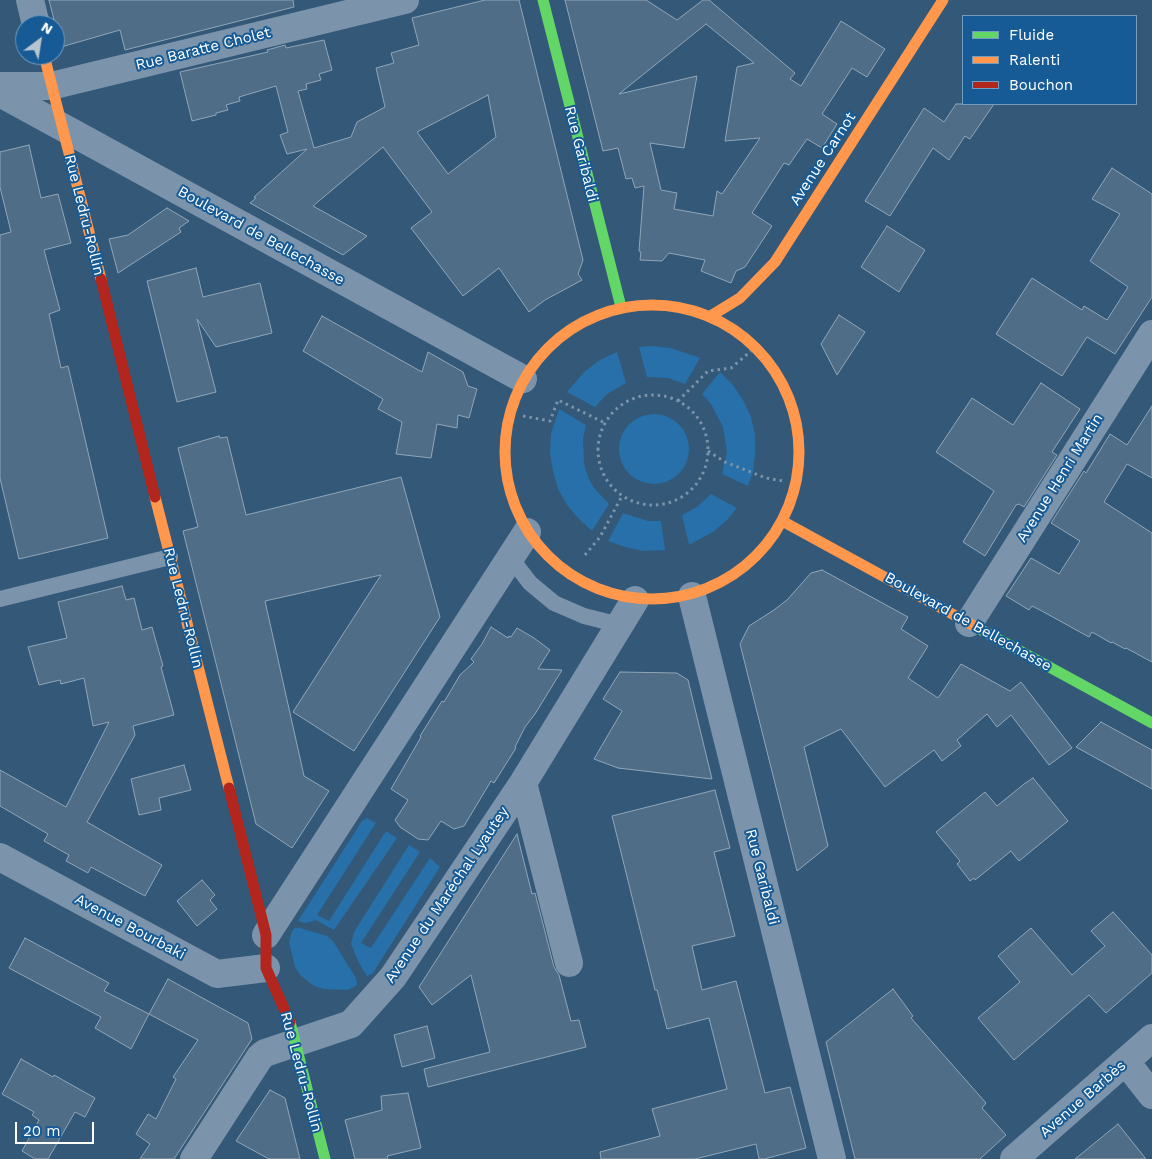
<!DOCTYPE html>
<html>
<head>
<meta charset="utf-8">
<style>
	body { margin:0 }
	#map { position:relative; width:1152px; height:1159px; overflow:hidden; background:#335878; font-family:"Work Sans",sans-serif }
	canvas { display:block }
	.legend { position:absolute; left:962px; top:15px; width:175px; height:90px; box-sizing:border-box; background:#165b95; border:1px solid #739dbf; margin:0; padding:6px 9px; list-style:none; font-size:15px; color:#fff }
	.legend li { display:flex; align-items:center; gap:10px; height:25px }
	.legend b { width:25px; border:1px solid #739dbf }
	.north { position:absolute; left:15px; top:15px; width:50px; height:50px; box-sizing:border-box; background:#165b95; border:1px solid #739dbf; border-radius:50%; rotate:31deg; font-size:14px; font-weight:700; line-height:20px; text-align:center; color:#fff }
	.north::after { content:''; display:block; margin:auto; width:18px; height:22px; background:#b8c5d0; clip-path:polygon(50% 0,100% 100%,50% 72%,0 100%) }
	.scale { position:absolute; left:15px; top:1122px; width:79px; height:22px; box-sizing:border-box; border:2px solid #fff; border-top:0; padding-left:6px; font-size:15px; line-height:18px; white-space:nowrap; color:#fff; -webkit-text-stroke:4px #165b95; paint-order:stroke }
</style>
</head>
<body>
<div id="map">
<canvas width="1152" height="1159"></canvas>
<ul class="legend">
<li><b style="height:6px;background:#63d668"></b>Fluide</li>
<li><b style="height:6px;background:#ff974d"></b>Ralenti</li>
<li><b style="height:6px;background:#b3261e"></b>Bouchon</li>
</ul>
<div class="north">N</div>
<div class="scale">20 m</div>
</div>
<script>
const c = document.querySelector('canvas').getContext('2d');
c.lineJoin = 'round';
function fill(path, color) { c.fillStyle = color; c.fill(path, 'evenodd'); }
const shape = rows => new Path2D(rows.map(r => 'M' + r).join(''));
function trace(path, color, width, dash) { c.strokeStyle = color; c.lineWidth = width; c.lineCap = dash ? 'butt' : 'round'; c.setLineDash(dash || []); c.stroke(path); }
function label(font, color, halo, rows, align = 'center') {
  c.font = font + ' "Work Sans",sans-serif'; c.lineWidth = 4; c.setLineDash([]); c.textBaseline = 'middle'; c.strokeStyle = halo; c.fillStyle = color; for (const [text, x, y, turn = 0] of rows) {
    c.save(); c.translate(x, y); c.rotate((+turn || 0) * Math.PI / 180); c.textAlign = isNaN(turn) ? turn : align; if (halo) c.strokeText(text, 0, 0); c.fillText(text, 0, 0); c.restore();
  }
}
fill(shape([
	[653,346,671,348,700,358,685,384,668,378,647,377,639,347],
	[617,352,626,383,607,394,595,407,567,392,585,371,600,360],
	[720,372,733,385,743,400,751,417,755,435,755,454,753,472,748,486,722,474,727,452,723,427,711,404,702,394],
	[559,409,586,425,583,439,584,464,588,477,594,488,609,504,592,531,579,519,567,505,558,489,553,471,550,453,551,434],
	'619 449a35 35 0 1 1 70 0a35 35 0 1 1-70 0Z',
	[711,494,737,508,727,520,713,532,689,545,682,515,697,507],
	[623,513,648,521,661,521,665,550,643,551,625,547,608,541],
	[367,818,376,823,317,915,329,921,386,831,397,838,334,930,316,920,306,923,298,921,362,821],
	[409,845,420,852,361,943,371,948,430,858,440,867,373,973,367,976,359,963,351,944,354,932],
	[295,928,300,928,327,936,333,941,356,978,357,983,356,986,347,990,324,989,314,986,301,976,295,967,289,942,292,931]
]), '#2770a9');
const building = shape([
	[49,0,293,0,294,7,125,50,120,30,61,47,49,0],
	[485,0,519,0,583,260,578,274,582,280,545,300,529,312,499,268,463,296,411,228,432,212,383,147,313,206,367,236,343,255,250,203,256,198,254,197,307,149,287,154,280,135,288,132,276,86,239,97,240,101,226,105,228,110,216,113,216,115,192,121,180,72,268,52,267,50,285,45,286,48,324,40,332,70,319,74,321,80,306,84,307,89,298,91,314,148,351,137,357,122,385,107,376,68,394,63,391,53,419,45,412,18,485,0],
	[488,95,496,137,448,174,417,132,488,95],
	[565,0,646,0,677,20,703,0,709,0,795,73,790,79,801,86,841,21,885,49,867,77,852,68,822,114,837,124,822,148,807,139,789,165,784,163,752,213,772,226,745,267,736,271,731,283,701,271,705,260,669,253,662,261,640,260,641,252,639,251,644,186,635,188,632,178,626,179,618,148,603,151,565,0],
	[706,24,754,63,737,67,725,141,760,138,722,194,717,191,713,216,674,209,677,193,661,190,650,143,684,148,697,76,619,94,706,24],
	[956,104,994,104,970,139,965,136,949,160,933,148,890,216,865,201,924,108,944,122,956,104],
	[29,145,41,198,58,194,71,243,44,250,60,310,49,314,61,368,68,366,108,538,19,559,0,478,0,235,11,232,0,187,0,152,29,145],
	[1112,168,1152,194,1152,297,1115,354,1087,337,1062,376,996,334,1032,278,1082,310,1084,306,1107,320,1128,287,1090,261,1120,214,1092,199,1112,168],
	[167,208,189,221,179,228,181,232,118,273,109,239,128,235,167,208],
	[887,226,925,250,899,292,861,267,887,226],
	[196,268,203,297,260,283,272,333,216,347,197,319,216,392,177,402,147,281,196,268],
	[839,315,865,332,837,375,821,344,839,315],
	[322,316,422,372,428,352,463,372,468,386,477,389,469,418,458,415,457,428,437,424,431,458,396,454,402,422,378,409,383,399,303,351,322,316],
	[1041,383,1080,409,1052,452,1057,455,1024,507,1019,504,1016,505,985,556,963,542,994,491,936,452,972,398,1013,425,1041,383],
	[1152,406,1152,478,1127,464,1104,502,1152,533,1152,662,1126,648,1125,649,1112,642,1111,643,1092,632,1089,637,1040,610,1032,606,1029,610,1006,596,1031,558,1059,574,1080,541,1051,523,1084,471,1086,473,1110,434,1127,445,1152,406],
	[219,436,220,438,227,437,246,515,401,477,440,617,354,751,293,712,381,575,265,601,304,776,329,791,292,848,256,824,183,531,198,527,178,448,219,436],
	[822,570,908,617,901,629,928,646,908,678,938,698,961,664,1010,691,1021,682,1072,748,1049,765,1011,715,997,727,987,714,957,740,961,746,942,761,934,750,885,787,841,729,804,747,828,846,797,871,740,644,749,626,774,610,787,600,811,573,822,570],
	[122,586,126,600,134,598,142,630,152,627,163,666,161,667,174,715,133,726,135,735,87,822,162,865,145,896,91,867,88,873,66,861,69,855,44,841,48,834,0,806,0,770,66,807,109,722,93,726,84,678,61,684,60,680,39,685,28,647,67,638,58,602,122,586],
	[491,627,508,638,509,636,511,637,517,628,534,638,550,650,538,669,562,670,535,714,525,727,515,747,516,748,494,783,491,781,464,826,454,829,441,821,428,840,418,839,400,827,395,820,408,800,391,789,421,737,420,736,442,701,444,702,460,675,474,662,471,659,482,644,491,627],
	[620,672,677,673,688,680,712,779,618,768,594,759,622,711,603,699,620,672],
	[1101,722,1152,750,1152,789,1076,747,1101,722],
	[184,765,191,790,159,798,161,810,139,815,131,779,184,765],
	[1033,778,1068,821,1019,861,1011,851,975,880,974,878,970,881,957,864,960,861,936,832,985,792,997,806,1024,784,1033,778],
	[715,790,730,848,714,852,735,936,692,946,702,990,736,981,765,1093,790,1087,806,1148,764,1159,759,1159,756,1144,695,1159,601,1159,600,1152,660,1136,652,1109,727,1089,709,1018,667,1029,657,990,655,990,612,816,715,790],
	[517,834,532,894,535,893,554,967,559,975,571,1021,579,1020,586,1047,428,1087,424,1069,490,1052,471,975,432,1005,419,987,517,834],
	[202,880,215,895,210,900,217,909,197,926,177,901,202,880],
	[1113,912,1152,955,1152,973,1106,1013,1089,995,1014,1060,978,1018,1020,982,998,956,1031,928,1072,975,1105,946,1091,931,1113,912],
	[25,938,109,983,104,991,149,1014,131,1049,95,1028,101,1017,9,968,25,938],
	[168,979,248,1023,252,1039,174,1159,140,1159,150,1144,136,1134,148,1114,156,1119,176,1079,173,1077,198,1040,149,1014,168,979],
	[893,989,913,1016,911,1018,986,1103,982,1108,1006,1135,980,1159,855,1159,826,1042,893,989],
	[427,1026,435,1058,402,1067,394,1035,427,1026],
	[21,1059,53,1077,54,1075,95,1098,85,1117,75,1112,48,1159,35,1159,22,1151,39,1120,32,1115,34,1112,2,1094,21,1059],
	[270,1090,285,1098,300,1159,269,1159,236,1141,270,1090],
	[408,1093,421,1148,387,1156,388,1159,355,1159,345,1120,382,1110,381,1096,408,1093],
	[1118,1124,1146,1159,1075,1159,1118,1124]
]);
fill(building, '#506d87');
trace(building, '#90a6b8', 1);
trace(shape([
	'598 450a55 55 0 1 1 110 0a55 55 0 1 1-110 0Z',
	[678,401,708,371,731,368,751,351],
	[523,416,550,421,558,400,605,423],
	[708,451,725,462,766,478,783,481],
	[585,555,600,537,622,496]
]), '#7c94ab', 3, [2.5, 4]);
trace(shape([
	[510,557,530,583,554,603,584,616,620,625],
	[0,599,170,557]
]), '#7c94ab', 16);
trace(shape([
	[30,0,36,25],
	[0,86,51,86,405,0],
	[0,93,523,379],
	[692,596,832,1159],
	[969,623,1152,334],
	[523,783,569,963],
	[0,857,217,974,266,968],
	[266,935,527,532],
	[1126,1062,1152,1095],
	[194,1159,260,1057,265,1053,351,1024,393,977,523,783,635,600],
	[1014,1159,1152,1038]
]), '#7c94ab', 28);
trace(shape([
	[543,0,621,307],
	[976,627,1152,723],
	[290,1022,325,1159]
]), '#63d668', 11);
trace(shape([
	[44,55,101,279],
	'505 452a147 147 0 1 1 294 0a147 147 0 1 1-294 0Z',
	[709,317,740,298,775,262,943,0],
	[155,497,229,788],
	[784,522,976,627]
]), '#ff974d', 11);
trace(shape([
	[101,279,155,497],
	[229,788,266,935,266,968,290,1022]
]), '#b3261e', 11);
label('15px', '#fff', '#165b95', [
	["Rue Baratte Cholet",203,49,-14],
	["Rue Garibaldi",581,154,76],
	["Avenue Carnot",823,159,-57],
	["Rue Ledru-Rollin",84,215,76],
	["Boulevard de Bellechasse",261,236,29],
	["Avenue Henri Martin",1060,478,-58],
	["Rue Ledru-Rollin",183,608,76],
	["Boulevard de Bellechasse",968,622,29],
	["Rue Garibaldi",762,877,76],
	["Avenue du Maréchal Lyautey",447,895,-56],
	["Avenue Bourbaki",130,927,28],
	["Rue Ledru-Rollin",301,1072,75],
	["Avenue Barbès",1083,1099,-41]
]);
</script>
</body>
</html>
